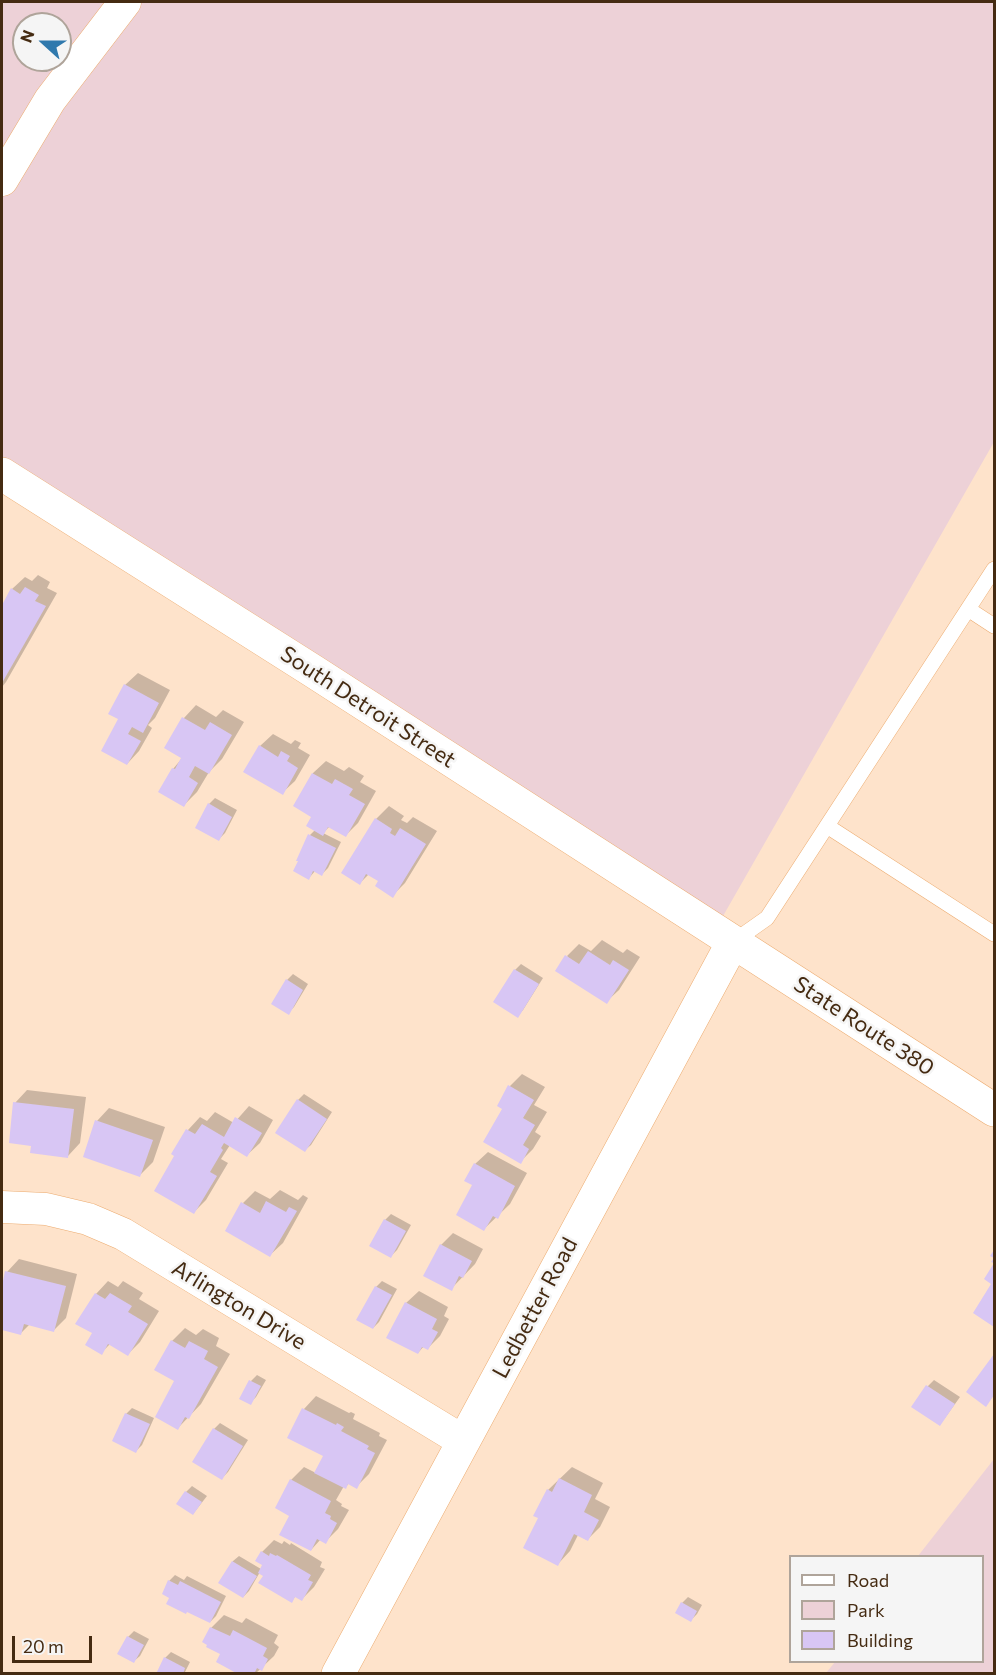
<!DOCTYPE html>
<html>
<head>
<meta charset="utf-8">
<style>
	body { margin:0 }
	#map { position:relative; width:996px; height:1675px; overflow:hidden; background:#fee3cb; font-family:Commissioner,sans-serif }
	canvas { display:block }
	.frame { position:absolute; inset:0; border:3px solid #452b12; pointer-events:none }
	.legend { position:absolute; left:789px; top:1555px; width:195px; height:108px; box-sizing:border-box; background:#f5f5f5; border:2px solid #afa49a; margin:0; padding:8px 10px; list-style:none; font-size:18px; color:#452b12 }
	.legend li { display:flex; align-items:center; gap:12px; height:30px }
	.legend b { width:30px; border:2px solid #afa49a }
	.north { position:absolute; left:12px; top:12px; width:60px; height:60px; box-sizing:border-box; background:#f5f5f5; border:2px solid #afa49a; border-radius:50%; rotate:291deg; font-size:16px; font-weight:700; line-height:24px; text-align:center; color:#452b12 }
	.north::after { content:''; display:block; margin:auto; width:21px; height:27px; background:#3079ad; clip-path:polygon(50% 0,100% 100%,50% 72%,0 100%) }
	.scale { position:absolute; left:12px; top:1636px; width:80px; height:27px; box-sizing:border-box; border:3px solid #452b12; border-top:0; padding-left:8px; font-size:18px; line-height:21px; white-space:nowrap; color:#452b12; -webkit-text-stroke:4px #f5f5f5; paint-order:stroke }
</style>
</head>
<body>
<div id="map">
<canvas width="996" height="1675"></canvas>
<div class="frame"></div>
<ul class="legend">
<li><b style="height:8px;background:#fff"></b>Road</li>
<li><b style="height:16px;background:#edd1d7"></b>Park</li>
<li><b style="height:16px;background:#d8c6f4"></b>Building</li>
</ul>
<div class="north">N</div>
<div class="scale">20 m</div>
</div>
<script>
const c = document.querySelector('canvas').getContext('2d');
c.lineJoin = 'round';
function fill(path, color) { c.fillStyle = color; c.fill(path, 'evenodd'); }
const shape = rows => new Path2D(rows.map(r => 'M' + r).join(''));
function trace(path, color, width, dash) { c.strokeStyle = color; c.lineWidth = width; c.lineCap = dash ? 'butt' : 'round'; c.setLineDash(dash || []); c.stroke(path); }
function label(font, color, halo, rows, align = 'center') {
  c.font = font + ' Commissioner,sans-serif'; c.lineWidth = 5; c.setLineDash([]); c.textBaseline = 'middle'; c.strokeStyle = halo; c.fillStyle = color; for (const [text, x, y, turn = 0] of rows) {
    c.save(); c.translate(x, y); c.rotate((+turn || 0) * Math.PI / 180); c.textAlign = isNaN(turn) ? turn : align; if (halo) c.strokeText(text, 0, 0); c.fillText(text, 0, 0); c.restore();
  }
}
fill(shape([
	[2,2,994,2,994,442,715,930,2,474],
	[24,24,60,24,60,60,24,60],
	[994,1459,994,1673,826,1673,835,1662,982,1662,982,1556,918,1556]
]), '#edd1d7');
fill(shape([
	[38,575,50,582,47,588,57,593,6,682,2,687,2,606,12,589,25,577,32,581],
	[138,673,170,690,155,718,148,725,152,728,139,751,127,764,120,719,125,685],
	[196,705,216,717,223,710,244,722,222,759,209,772,197,792,184,805,173,769,183,757,166,748,184,718],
	[273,734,291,744,295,740,301,743,298,748,310,755,295,781,282,793,260,746],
	[326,761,344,771,349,767,364,776,360,782,376,791,358,823,346,835,330,826,323,833,341,842,328,868,322,874,315,871,309,878,310,835,315,830,313,816,295,806,313,773],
	[215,798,237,810,225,833,219,839,209,804],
	[389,806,404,816,401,820,407,823,413,817,437,831,405,883,392,896,380,881,369,874,360,883,343,872,376,819],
	[602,940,623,953,627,949,640,957,619,990,606,1002,567,956,579,944,591,951],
	[521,964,543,978,523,1010,518,1016,495,1001,515,970],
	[293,974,308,984,294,1007,288,1013,287,980],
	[522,1074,545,1087,534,1105,547,1112,535,1132,541,1136,533,1149,520,1162,504,1108,510,1086],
	[27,1090,86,1097,80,1143,68,1156,32,1144,15,1103],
	[304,1094,332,1112,311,1145,305,1150,298,1100],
	[249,1106,273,1120,260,1143,247,1155,230,1145,221,1159,228,1163,206,1200,194,1212,177,1156,173,1154,188,1130,200,1117,207,1121,215,1112,234,1123],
	[109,1108,165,1127,153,1162,140,1175,97,1121],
	[488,1152,527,1173,510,1204,484,1229,474,1185,475,1164],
	[280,1190,298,1200,303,1195,308,1198,283,1243,270,1255,243,1203,255,1191,270,1199],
	[391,1214,411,1225,397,1250,391,1256,385,1220],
	[453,1233,483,1249,475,1264,451,1289,441,1245],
	[19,1259,77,1274,66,1318,54,1330,30,1324,21,1333,2,1328,2,1293,7,1272],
	[994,1265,994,1325,975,1313,993,1283,986,1279],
	[108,1281,118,1287,123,1281,143,1293,139,1299,159,1311,140,1342,128,1354,110,1344,101,1353,94,1333,96,1294],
	[382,1281,397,1289,379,1322,373,1328,376,1287],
	[419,1291,448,1307,444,1316,449,1319,440,1336,428,1348,424,1346,418,1353,406,1303],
	[185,1328,196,1335,203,1329,219,1338,216,1346,230,1354,201,1404,178,1428,172,1341],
	[994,1356,994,1395,986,1405,983,1373],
	[257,1375,266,1380,256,1397,250,1403,241,1398,251,1381],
	[934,1380,960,1397,945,1418,913,1407,928,1386],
	[316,1396,349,1413,351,1412,355,1414,353,1419,380,1433,379,1436,387,1440,369,1474,356,1487,349,1483,346,1487,344,1486,336,1500,342,1504,341,1506,349,1510,338,1529,325,1542,321,1539,311,1550,291,1515,277,1508,291,1480,304,1467,316,1473,325,1456,289,1437,304,1409],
	[132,1408,154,1418,142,1445,136,1451,126,1414],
	[220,1423,248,1440,228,1472,222,1478,214,1429],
	[572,1467,603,1483,595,1499,610,1507,600,1527,587,1540,578,1535,570,1551,558,1564,540,1517,548,1490],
	[192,1486,207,1496,193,1514,186,1492],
	[274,1540,282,1544,284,1541,290,1545,291,1543,322,1562,320,1567,325,1569,314,1587,302,1599,296,1596,291,1601,260,1572,249,1591,243,1597,220,1583,233,1561,239,1556,261,1569,264,1565,262,1552],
	[175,1575,184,1580,187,1576,226,1596,216,1616,210,1622,169,1581],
	[688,1597,702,1605,697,1614,691,1620,682,1603],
	[224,1615,242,1623,246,1618,278,1635,274,1643,279,1647,274,1656,255,1674,241,1674,222,1654,211,1628],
	[134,1631,149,1639,140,1656,134,1661,128,1637],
	[171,1652,190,1662,184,1674,157,1674,165,1658]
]), '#0003');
fill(shape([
	[25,587,39,595,35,601,46,606,2,683,2,605,11,588,20,594],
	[124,684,159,703,143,733,132,727,128,734,141,741,127,765,101,751,118,719,108,714],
	[182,717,205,730,210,722,232,735,209,774,195,766,189,777,198,783,184,807,158,792,172,768,175,769,181,758,164,748],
	[259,745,278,757,281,751,290,756,287,761,298,768,283,795,243,772],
	[312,773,332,784,335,779,353,789,349,795,365,804,346,837,328,827,323,836,306,826,311,817,293,806],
	[208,803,232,817,219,841,195,828],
	[375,818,392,829,390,833,395,836,400,828,426,844,393,898,375,886,378,881,366,874,360,885,341,873],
	[308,834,336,848,322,876,313,871,309,880,293,871,298,861,296,861],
	[588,951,610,965,613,960,629,970,607,1004,555,971,565,955,579,964],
	[514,969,539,984,518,1018,493,1002],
	[286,979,303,990,289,1015,271,1004],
	[508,1085,534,1100,523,1118,535,1125,523,1145,529,1149,521,1164,483,1142,502,1109,497,1106],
	[297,1099,327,1119,305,1152,275,1133],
	[13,1102,74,1109,68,1158,30,1153,31,1146,9,1143],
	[235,1117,262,1133,247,1157,224,1143,221,1148,223,1150,210,1172,217,1176,194,1214,154,1191,174,1156,171,1154,186,1129,195,1134,202,1124,224,1137],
	[95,1120,153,1140,140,1177,83,1157],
	[474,1163,515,1186,498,1219,493,1216,484,1231,456,1215,472,1185,464,1181],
	[266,1201,286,1212,289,1207,297,1211,270,1257,225,1231,241,1202,260,1213],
	[384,1219,406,1231,391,1258,369,1246],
	[440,1244,472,1261,463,1278,459,1276,452,1291,423,1276],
	[994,1250,994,1327,973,1313,991,1284,984,1279,994,1263,991,1262,994,1258,990,1256],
	[5,1271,66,1286,54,1332,24,1324,21,1335,2,1330,2,1286],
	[375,1286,392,1295,373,1329,356,1320],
	[95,1293,105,1299,110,1293,132,1306,128,1312,148,1324,128,1356,108,1344,102,1355,85,1345,92,1333,75,1324],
	[405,1302,437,1319,432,1329,438,1332,428,1350,422,1347,418,1354,386,1338],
	[171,1340,185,1348,189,1341,208,1351,204,1359,218,1367,189,1419,185,1417,178,1430,155,1417,174,1381,154,1370],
	[994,1354,994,1395,986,1407,966,1392],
	[249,1380,261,1386,251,1405,239,1399],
	[926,1385,955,1404,940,1426,911,1407],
	[302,1408,336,1425,337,1423,344,1427,341,1431,369,1446,367,1449,375,1453,357,1489,348,1484,346,1489,314,1473,323,1456,287,1438],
	[125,1413,150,1424,136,1453,112,1441],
	[213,1428,243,1446,222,1480,192,1462],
	[559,1478,592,1495,584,1512,599,1520,588,1541,574,1534,558,1566,523,1548,538,1518,533,1516,547,1489,552,1492],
	[290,1479,331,1501,325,1513,331,1516,330,1519,337,1523,326,1544,317,1539,311,1551,279,1535,289,1516,275,1508],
	[185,1491,202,1502,193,1515,176,1504],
	[261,1551,269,1556,270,1553,276,1556,277,1555,311,1575,308,1580,313,1582,302,1601,295,1597,292,1603,258,1583,263,1576,258,1573,262,1565,255,1561],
	[232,1561,257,1576,243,1598,218,1583],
	[168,1580,178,1585,180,1581,221,1602,210,1623,187,1612,186,1614,166,1604,169,1598,162,1594],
	[681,1602,697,1611,691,1622,675,1613],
	[210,1627,230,1636,233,1630,267,1648,263,1656,268,1659,262,1671,257,1668,254,1674,238,1674,216,1662,220,1654,206,1647,207,1645,202,1642],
	[127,1636,144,1645,134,1663,117,1654],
	[164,1657,185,1668,183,1674,156,1674]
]), '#d8c6f4');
const lane = shape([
	[968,609,994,626],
	[827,826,994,934],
	[733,942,767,918,994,569]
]);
const street = shape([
	[2,180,50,100,125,2],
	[2,1207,46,1209,88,1219,123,1234,463,1441]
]);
const secondary = shape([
	[2,474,313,671,994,1110],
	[338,1674,733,942]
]);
trace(lane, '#ecab6f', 16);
trace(street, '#ecab6f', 33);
trace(secondary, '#ecab6f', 34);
trace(lane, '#fff', 15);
trace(street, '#fff', 32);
trace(secondary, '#fff', 33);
label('22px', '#452b12', '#f5f5f5', [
	["South Detroit Street",368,707,33],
	["State Route 380",864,1026,33],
	["Arlington Drive",239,1305,31],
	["Ledbetter Road",535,1308,-62]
]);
</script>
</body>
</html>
